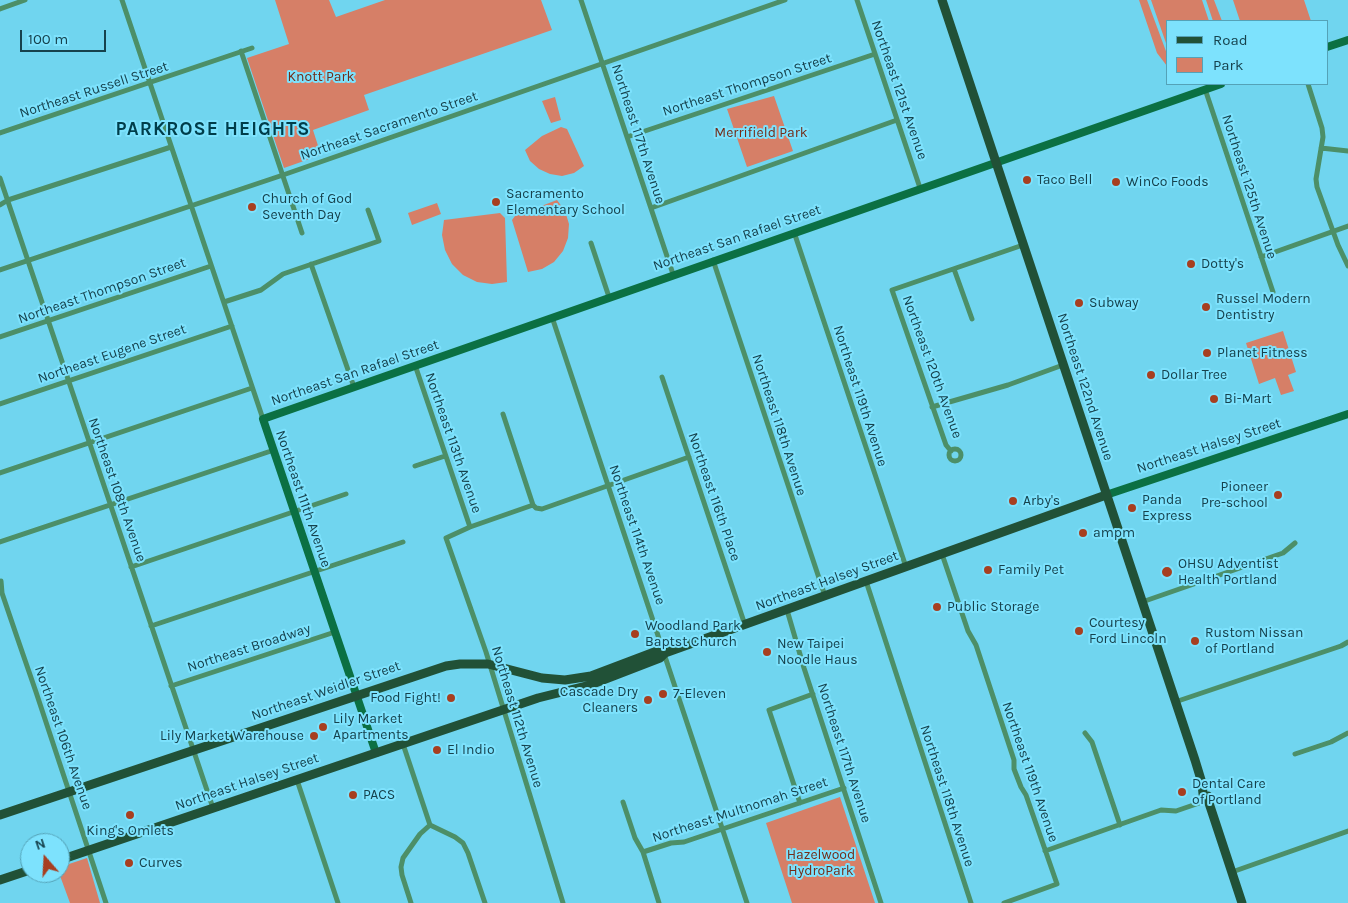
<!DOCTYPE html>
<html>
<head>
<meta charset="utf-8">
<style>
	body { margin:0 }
	#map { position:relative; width:1348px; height:903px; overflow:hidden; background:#70d5ef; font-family:Karla,sans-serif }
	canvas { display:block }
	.legend { position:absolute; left:1166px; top:20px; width:162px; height:65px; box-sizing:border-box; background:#7de2fd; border:1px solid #54a2b7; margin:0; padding:6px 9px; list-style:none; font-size:15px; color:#16424d }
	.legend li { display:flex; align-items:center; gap:10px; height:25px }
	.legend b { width:25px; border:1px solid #54a2b7 }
	.north { position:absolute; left:20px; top:833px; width:50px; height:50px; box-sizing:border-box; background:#7de2fd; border:1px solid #54a2b7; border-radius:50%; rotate:341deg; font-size:14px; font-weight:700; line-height:20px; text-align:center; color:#16424d }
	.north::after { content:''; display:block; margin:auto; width:18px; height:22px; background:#a73f20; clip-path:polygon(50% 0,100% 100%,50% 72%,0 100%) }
	.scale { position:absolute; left:20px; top:30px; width:86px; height:22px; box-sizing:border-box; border:2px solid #16424d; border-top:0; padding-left:6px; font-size:15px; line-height:18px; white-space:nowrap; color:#16424d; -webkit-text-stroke:4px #7de2fd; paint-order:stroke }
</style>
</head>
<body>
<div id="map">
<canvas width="1348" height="903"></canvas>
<ul class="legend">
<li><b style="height:6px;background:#215137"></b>Road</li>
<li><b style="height:14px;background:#d67f67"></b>Park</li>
</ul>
<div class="north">N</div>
<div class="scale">100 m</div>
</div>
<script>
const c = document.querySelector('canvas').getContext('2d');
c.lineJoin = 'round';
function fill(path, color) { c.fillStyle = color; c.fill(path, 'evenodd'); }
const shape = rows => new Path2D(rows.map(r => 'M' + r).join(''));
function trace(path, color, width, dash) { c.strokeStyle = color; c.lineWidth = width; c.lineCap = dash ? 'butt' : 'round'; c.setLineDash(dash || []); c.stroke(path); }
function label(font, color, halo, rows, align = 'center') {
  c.font = font + ' Karla,sans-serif'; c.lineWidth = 4; c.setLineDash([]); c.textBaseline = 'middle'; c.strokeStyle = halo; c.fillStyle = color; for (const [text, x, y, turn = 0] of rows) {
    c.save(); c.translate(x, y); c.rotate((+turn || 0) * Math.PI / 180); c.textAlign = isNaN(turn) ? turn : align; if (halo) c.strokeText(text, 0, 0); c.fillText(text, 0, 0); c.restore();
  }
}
fill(shape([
	[275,0,329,0,336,17,385,0,541,0,552,30,364,95,369,110,313,130,321,155,284,168,247,58,289,44],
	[1139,0,1147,0,1167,54,1167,66,1157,53],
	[1151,0,1202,0,1209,21,1167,21,1167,46],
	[1206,0,1214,0,1222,21,1213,21],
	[1233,0,1304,0,1311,21,1240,21],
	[774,96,793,151,747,167,727,109],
	[555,97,561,120,551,123,542,101],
	[561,127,567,129,584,166,574,173,562,176,550,174,539,169,530,161,525,150,542,136],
	[557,200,565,211,569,224,568,238,563,251,554,262,542,269,528,272,512,220,515,216],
	[437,203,441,214,412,225,408,213],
	[500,213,505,218,507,282,492,284,477,282,463,275,452,264,445,250,442,235,444,220],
	[1283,331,1296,372,1288,375,1294,391,1281,395,1275,378,1259,384,1246,343],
	[840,797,875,903,792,903,766,823],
	[87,858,100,903,70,903,59,873,60,867]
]), '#d67f67');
trace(shape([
	[122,0,263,419],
	[581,0,673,274],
	[857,0,920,188],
	[0,9,25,0],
	[241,51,302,233],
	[1308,84,1322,128,1323,137,1316,179,1317,187,1338,245,1348,266],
	[1205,89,1273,292],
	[0,133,252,48],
	[627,137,875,54],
	[1321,148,1348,151],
	[0,178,213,808],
	[0,205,8,200,171,147],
	[651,208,897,120],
	[794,232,906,567],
	[591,243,609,297],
	[1261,257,1348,226],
	[713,260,825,596],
	[311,264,354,387],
	[954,269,972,319],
	[0,270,283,175,785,0],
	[224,302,261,290,283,274,379,241,368,210],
	[552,317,747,903],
	[0,337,211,266],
	[415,365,470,527],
	[662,377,745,625],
	[0,404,232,326],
	[932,407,1008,385,1063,365],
	[503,414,533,505],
	'949 455a6 6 0 1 1 12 0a6 6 0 1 1-12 0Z',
	[951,451,946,445,892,290,1023,245],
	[415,466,445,456],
	[0,473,252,388],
	[533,505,470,527,446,538,486,652,563,903],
	[533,505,536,508,542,509,689,457],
	[0,542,274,450],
	[942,554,968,631,976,645,1014,760,1014,769,1021,787,1026,795,1057,884,1004,903],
	[131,567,346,494],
	[1,581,2,593,17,637,36,692,106,903],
	[866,581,971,903],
	[1142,602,1283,553,1295,543],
	[787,610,804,668,881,903],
	[151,626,403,542],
	[171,686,335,632],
	[1175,702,1341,646,1348,642],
	[1085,733,1092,742,1120,825],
	[403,744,430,825,455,837,463,843,468,853,485,903],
	[1295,754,1331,742,1348,733],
	[297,780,338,903],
	[623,802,635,838,643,852,659,903],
	[800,803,769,710,813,694],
	[1045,851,1161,810,1176,811,1208,800],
	[643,852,671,843,684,842,844,788],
	[1232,872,1348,831],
	[411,903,402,875,401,867,403,858,420,834,430,825]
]), '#4c8f68', 5);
trace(shape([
	[1327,47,1348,40],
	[1106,495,1348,414],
	[376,753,263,419,1221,84]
]), '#0b7043', 8);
trace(shape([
	[942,0,1195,760,1202,783,1203,794,1208,800],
	[1208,796,1208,800,1242,903],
	[0,815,446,666,460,664,488,664,542,678,565,680,591,676,657,651,665,653],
	[60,860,538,698,590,685,660,658,665,653,1106,495],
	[0,880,30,870]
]), '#215137', 9);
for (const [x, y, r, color] of [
	[1027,180,5,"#a73f20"],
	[1116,182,5,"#a73f20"],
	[496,202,5,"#a73f20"],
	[252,207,5,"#a73f20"],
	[1191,264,5,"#a73f20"],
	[1079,303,5,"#a73f20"],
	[1206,307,5,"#a73f20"],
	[1207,353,5,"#a73f20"],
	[1151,375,5,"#a73f20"],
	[1214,399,5,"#a73f20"],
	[1278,495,5,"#a73f20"],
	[1013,501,5,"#a73f20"],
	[1132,508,5,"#a73f20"],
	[1083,533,5,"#a73f20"],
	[988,570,5,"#a73f20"],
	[1167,572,6,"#a73f20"],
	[937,607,5,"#a73f20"],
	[1079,631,5,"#a73f20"],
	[635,634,5,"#a73f20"],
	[1195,641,5,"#a73f20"],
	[767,652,5,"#a73f20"],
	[663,694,5,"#a73f20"],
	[451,698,5,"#a73f20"],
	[648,700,5,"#a73f20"],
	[323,727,5,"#a73f20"],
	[314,736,5,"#a73f20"],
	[437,750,5,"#a73f20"],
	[1182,792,5,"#a73f20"],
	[353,795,5,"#a73f20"],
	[130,815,5,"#a73f20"],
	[129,863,5,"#a73f20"]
]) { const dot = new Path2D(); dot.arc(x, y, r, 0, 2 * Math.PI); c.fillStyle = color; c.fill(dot); trace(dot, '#7de2fd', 2); }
label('14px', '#732c18', '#7de2fd', [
	["Knott Park",321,77],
	["Merrifield Park",761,133],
	["Hazelwood",821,855],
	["HydroPark",821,871]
]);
label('14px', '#16424d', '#7de2fd', [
	["Northeast Thompson Street",747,85,-18],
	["Northeast Russell Street",94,90,-18],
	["Northeast 121st Avenue",899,90,71],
	["Northeast Sacramento Street",389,126,-19],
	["Northeast 117th Avenue",638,134,72],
	["Northeast 125th Avenue",1249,187,72],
	["Northeast San Rafael Street",737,238,-19],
	["Northeast Thompson Street",102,291,-19],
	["Northeast Eugene Street",112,354,-19],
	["Northeast 120th Avenue",932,367,70],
	["Northeast San Rafael Street",355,373,-19],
	["Northeast 122nd Avenue",1085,387,72],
	["Northeast 119th Avenue",860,396,72],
	["Northeast 118th Avenue",779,425,72],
	["Northeast 113th Avenue",453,443,71],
	["Northeast Halsey Street",1209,446,-18],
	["Northeast 108th Avenue",117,490,71],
	["Northeast 116th Place",714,497,71],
	["Northeast 111th Avenue",303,499,71],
	["Northeast 114th Avenue",637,535,71],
	["Northeast Halsey Street",827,581,-20],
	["Northeast Broadway",249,648,-18],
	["Northeast Weidler Street",326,691,-19],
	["Northeast 112th Avenue",517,717,73],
	["Northeast 106th Avenue",63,738,71],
	["Northeast 117th Avenue",844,753,72],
	["Northeast 119th Avenue",1030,772,71],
	["Northeast Halsey Street",247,782,-19],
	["Northeast 118th Avenue",947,796,72],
	["Northeast Multnomah Street",740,810,-18]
]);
label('14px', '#16424d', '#7de2fd', [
	["Taco Bell",1037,180],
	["WinCo Foods",1126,182],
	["Sacramento",506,194],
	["Elementary School",506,210],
	["Church of God",262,199],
	["Seventh Day",262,215],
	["Dotty's",1201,264],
	["Russel Modern",1216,299],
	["Dentistry",1216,315],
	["Subway",1089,303],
	["Planet Fitness",1217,353],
	["Dollar Tree",1161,375],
	["Bi-Mart",1224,399],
	["Pioneer",1268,487,"right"],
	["Pre-school",1268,503,"right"],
	["Panda",1142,500],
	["Express",1142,516],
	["Arby's",1023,501],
	["ampm",1093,533],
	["OHSU Adventist",1178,564],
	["Health Portland",1178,580],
	["Family Pet",998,570],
	["Public Storage",947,607],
	["Courtesy",1089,623],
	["Ford Lincoln",1089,639],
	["Woodland Park",645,626],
	["Baptst Church",645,642],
	["Rustom Nissan",1205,633],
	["of Portland",1205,649],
	["New Taipei",777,644],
	["Noodle Haus",777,660],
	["Cascade Dry",638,692,"right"],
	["Cleaners",638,708,"right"],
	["7-Eleven",673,694],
	["Food Fight!",441,698,"right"],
	["Lily Market",333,719],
	["Apartments",333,735],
	["Lily Market Warehouse",304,736,"right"],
	["El Indio",447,750],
	["Dental Care",1192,784],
	["of Portland",1192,800],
	["PACS",363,795],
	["King's Omlets",130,831,"center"],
	["Curves",139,863]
], 'left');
c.letterSpacing = '1px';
label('bold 19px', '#003d4a', '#7de2fd', [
	["PARKROSE HEIGHTS",213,130]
]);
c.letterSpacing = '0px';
</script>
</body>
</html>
